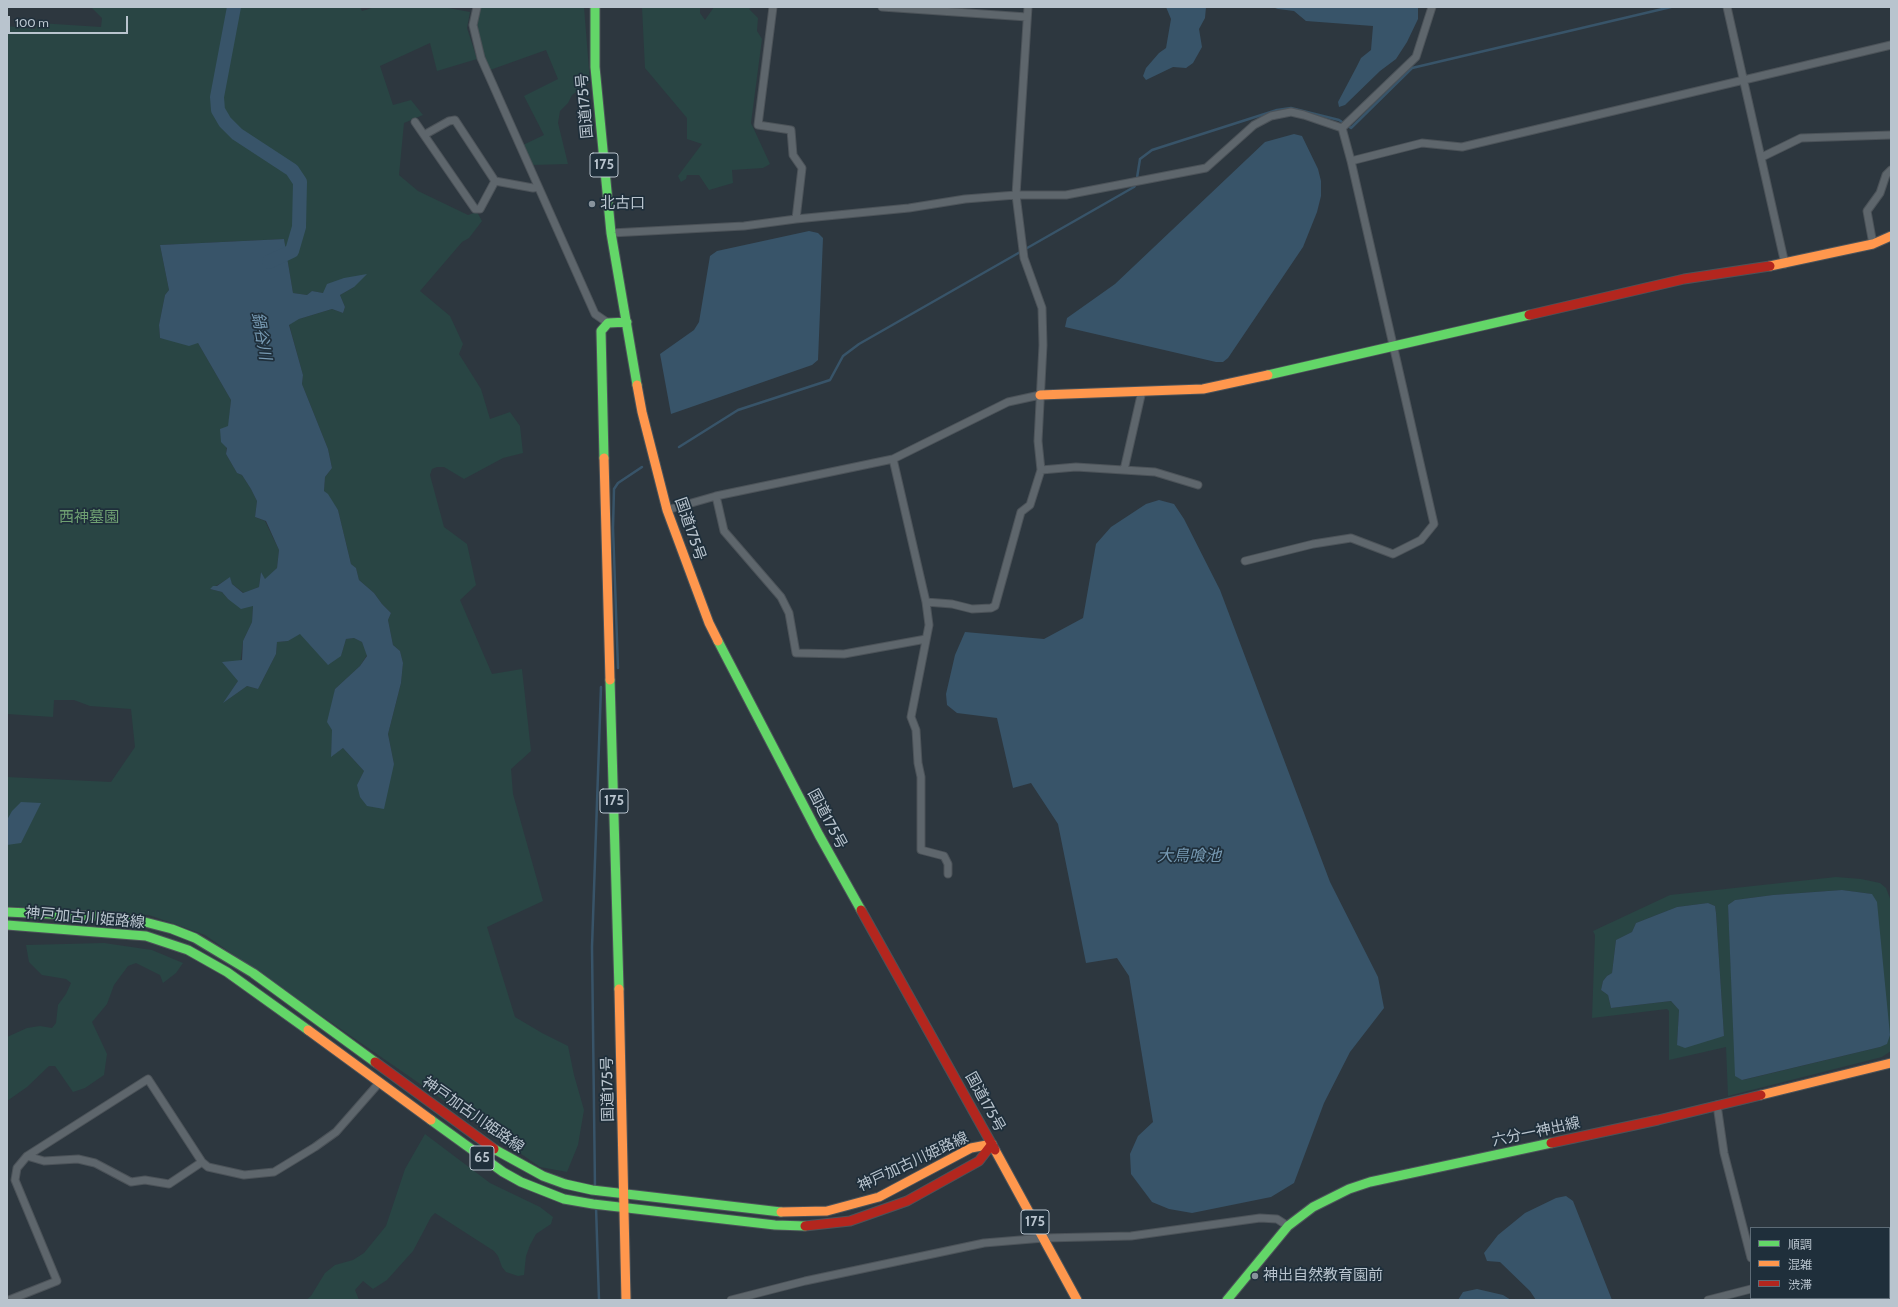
<!DOCTYPE html>
<html>
<head>
<meta charset="utf-8">
<style>
	body { margin:0 }
	#map { position:relative; width:1898px; height:1307px; overflow:hidden; background:#2d373f; font-family:Cabin,"Noto Sans JP",sans-serif }
	canvas { display:block }
	.frame { position:absolute; inset:0; border:8px solid #b9c4ce; pointer-events:none }
	.legend { position:absolute; left:1750px; top:1227px; width:140px; height:72px; box-sizing:border-box; background:#1f2f3b; border:1px solid #5d6b76; margin:0; padding:5px 7px; list-style:none; font-size:12px; color:#b9c4ce }
	.legend li { display:flex; align-items:center; gap:8px; height:20px }
	.legend b { width:20px; border:1px solid #5d6b76 }
	.scale { position:absolute; left:8px; top:16px; width:120px; height:18px; box-sizing:border-box; border:2px solid #b9c4ce; border-top:0; padding-left:5px; font-size:12px; line-height:14px; white-space:nowrap; color:#b9c4ce; -webkit-text-stroke:3px #1f2f3b; paint-order:stroke }
</style>
</head>
<body>
<div id="map">
<canvas width="1898" height="1307"></canvas>
<div class="frame"></div>
<ul class="legend">
<li><b style="height:5px;background:#63d668"></b>順調</li>
<li><b style="height:5px;background:#ff974d"></b>混雑</li>
<li><b style="height:5px;background:#b3261e"></b>渋滞</li>
</ul>
<div class="scale">100 m</div>
</div>
<script>
const c = document.querySelector('canvas').getContext('2d');
c.lineJoin = 'round';
function fill(path, color) { c.fillStyle = color; c.fill(path, 'evenodd'); }
const shape = rows => new Path2D(rows.map(r => 'M' + r).join(''));
function trace(path, color, width, dash) { c.strokeStyle = color; c.lineWidth = width; c.lineCap = dash ? 'butt' : 'round'; c.setLineDash(dash || []); c.stroke(path); }
function label(font, color, halo, rows, align = 'center') {
  c.font = font + ' Cabin,"Noto Sans JP",sans-serif'; c.lineWidth = 3.5; c.setLineDash([]); c.textBaseline = 'middle'; c.strokeStyle = halo; c.fillStyle = color; for (const [text, x, y, turn = 0] of rows) {
    c.save(); c.translate(x, y); c.rotate((+turn || 0) * Math.PI / 180); c.textAlign = isNaN(turn) ? turn : align; if (halo) c.strokeText(text, 0, 0); c.fillText(text, 0, 0); c.restore();
  }
}
fill(shape([
	[91,7,360,7,362,11,375,7,443,7,470,12,467,28,477,59,437,71,430,43,380,66,393,105,411,100,423,115,404,123,399,175,418,191,468,215,477,212,482,221,469,238,462,242,420,291,450,316,463,344,459,354,481,389,490,419,510,412,520,426,523,453,503,458,464,479,444,467,437,467,432,469,430,475,444,527,467,544,476,585,460,600,492,674,522,669,531,751,511,769,513,794,543,901,487,927,515,1017,542,1033,568,1046,574,1075,584,1110,578,1145,567,1172,540,1167,205,935,149,915,7,906,7,777,111,782,135,747,131,709,90,706,74,700,54,700,53,717,7,714,7,26,35,29,39,23,101,27,102,18],
	[284,239,293,293,307,295,312,291,323,293,354,287,340,295,345,307,343,313,332,309,299,319,289,324,303,375,302,384,328,449,332,468,325,477,324,491,338,510,351,564,356,568,359,580,374,593,382,604,391,613,388,620,393,645,400,651,403,663,401,683,388,734,394,764,357,785,364,771,343,748,331,756,335,689,360,666,367,655,362,642,354,638,346,639,341,656,300,633,288,641,277,642,276,654,258,689,247,686,224,702,238,681,243,641,252,622,253,606,228,599,222,592,210,589,230,578,232,584,244,593,259,587,261,572,265,580,277,568,279,550,265,521,255,517,257,501,251,489,242,475,237,473,226,454,231,400,198,343,160,338,159,325,165,295,169,290,160,245],
	[480,7,584,7,590,82,572,95,568,103,560,111,558,123,568,164,532,165,523,145,544,135,524,96,558,79,546,50,490,70,476,37,477,16],
	[642,7,700,7,700,13,705,20,714,7,753,7,749,9,758,18,757,31,762,39,751,123,770,164,763,168,732,170,733,183,709,190,699,175,687,175,686,179,681,182,678,176,702,144,687,139,687,118,645,68],
	[1836,877,1861,879,1880,883,1886,888,1891,901,1891,1051,1882,1057,1728,1096,1726,1047,1669,1060,1669,1011,1667,1009,1592,1018,1595,935,1593,931,1670,895],
	[1842,890,1872,894,1880,1047,1743,1080,1736,1076,1728,905,1735,900,1773,895],
	[1708,903,1715,906,1716,913,1724,1036,1677,1045,1679,1010,1671,1001,1611,1008,1608,995,1601,990,1603,981,1607,976,1612,973,1616,940,1632,932,1636,923,1677,907],
	[104,943,152,950,183,963,176,973,163,983,160,975,136,963,128,966,114,985,107,1004,92,1022,107,1054,104,1075,85,1088,73,1092,55,1066,49,1066,27,1087,7,1101,7,1037,27,1028,40,1026,52,1028,56,1023,58,1005,66,994,71,983,66,979,42,975,29,962,26,945],
	[425,1134,490,1183,540,1207,553,1217,551,1224,536,1234,530,1245,526,1256,524,1275,518,1276,506,1272,502,1267,498,1256,494,1251,435,1213,431,1217,413,1251,387,1280,373,1289,363,1281,355,1290,359,1300,306,1300,311,1296,325,1273,335,1265,353,1260,364,1253,386,1226,405,1169]
]), '#294544');
fill(shape([
	[1166,7,1206,7,1205,18,1199,29,1202,47,1193,63,1186,68,1173,67,1146,80,1143,76,1146,68,1159,53,1166,48,1171,19],
	[1272,7,1418,7,1418,19,1407,42,1396,59,1380,71,1345,105,1339,107,1338,102,1356,68,1361,58,1371,50,1373,26,1306,21,1294,11,1278,9],
	[1294,134,1302,136,1318,169,1321,181,1321,196,1317,212,1303,247,1228,358,1223,362,1216,362,1065,327,1067,318,1115,284,1265,142],
	[809,231,818,233,823,238,818,360,812,365,671,414,660,354,694,330,699,322,710,256,717,251],
	[284,239,293,293,307,295,312,291,323,293,327,284,344,278,367,274,354,287,340,295,345,307,343,313,332,309,299,319,289,325,303,375,302,384,328,449,332,468,325,477,324,491,328,494,338,510,351,564,356,568,359,580,374,593,382,604,391,613,388,620,393,645,400,651,403,663,401,683,388,734,394,764,384,809,367,806,360,797,357,785,364,771,343,748,331,757,332,730,327,722,335,689,360,666,367,656,362,642,354,638,346,639,341,656,328,665,300,634,288,641,277,642,276,654,258,689,247,686,223,703,238,681,222,662,242,660,243,641,252,622,253,606,241,609,228,599,222,592,210,589,213,586,217,586,230,577,232,584,243,593,259,587,261,572,265,579,277,568,279,550,266,521,255,517,257,501,251,489,242,475,237,473,226,454,227,448,221,442,220,429,228,426,231,400,198,343,189,346,160,338,159,325,165,295,169,290,160,245],
	[1159,500,1174,504,1184,519,1220,590,1330,882,1378,977,1384,1008,1350,1052,1324,1103,1294,1183,1271,1197,1192,1213,1169,1209,1152,1202,1131,1174,1130,1154,1138,1136,1153,1122,1129,976,1117,958,1086,963,1058,824,1031,783,1013,788,997,718,957,713,947,705,946,694,955,655,965,632,1044,639,1083,618,1096,544,1111,527,1146,504],
	[21,802,41,803,21,843,7,845,7,820,12,811],
	[1842,890,1872,894,1877,902,1890,1035,1887,1044,1880,1047,1742,1080,1735,1076,1728,905,1735,900,1773,895],
	[1708,903,1715,906,1716,913,1724,1036,1685,1048,1677,1045,1679,1010,1671,1001,1611,1008,1608,995,1601,990,1603,981,1607,976,1612,973,1616,940,1632,932,1636,923,1677,907],
	[1566,1196,1573,1201,1612,1300,1536,1300,1530,1291,1500,1262,1487,1261,1484,1253,1498,1235,1525,1213,1556,1198],
	[1477,1289,1503,1295,1511,1300,1458,1300,1463,1292]
]), '#385469');
trace(shape([
	[679,447,738,410,830,380,843,356,859,344,1134,187,1136,184,1140,159,1152,150,1277,110,1291,108,1339,120,1351,128,1412,68,1671,7],
	[618,668,613,528,614,489,618,483,642,467],
	[595,1188,592,947,601,687],
	[596,1207,599,1300]
]), '#385469', 2.5);
trace(shape([
	[234,7,217,97,218,110,225,122,237,134,292,170,300,182,299,227,292,251,269,262]
]), '#385469', 14);
const street = shape([
	[477,7,473,25,481,58,595,314,608,323],
	[773,7,758,125,791,130,793,155,802,168,796,219],
	[882,7,1027,17],
	[1028,7,1016,195,1024,258,1042,308,1043,345,1038,441,1041,470,1076,467,1155,472,1198,485],
	[1727,7,1785,264],
	[415,122,475,209,480,209,495,181,533,188,538,187],
	[1342,128,1416,57,1432,7],
	[424,135,449,121,455,120,495,181],
	[1762,157,1801,138,1891,135],
	[1351,161,1422,143,1462,147,1891,45],
	[611,233,744,226,796,219,909,208,965,199,1016,195,1066,195,1206,168,1254,125,1271,116,1291,112,1304,115,1342,128],
	[1873,244,1867,211,1880,193,1886,175,1891,170],
	[893,459,926,602,929,625,911,717,916,730,918,763,921,777,921,850,944,856,948,864,948,874],
	[1124,470,1142,391],
	[716,496,724,531,781,597,789,613,796,653,844,654,926,639],
	[667,510,716,496,893,459,1008,402,1040,395],
	[1245,561,1313,544,1351,538,1393,554,1421,540,1434,524,1351,161,1342,128],
	[926,602,952,604,972,609,991,608,995,606,1021,512,1030,505,1041,470],
	[1717,1105,1724,1153,1751,1258],
	[27,1156,44,1161,78,1159,95,1163,131,1182,145,1180,169,1184,202,1162],
	[1889,1254,1891,1254],
	[1761,1298,1761,1300],
	[1852,1298,1853,1300],
	[9,1300,57,1281,15,1180,17,1168,27,1156,148,1079,202,1162,208,1167,244,1175,274,1172,315,1147,336,1132,379,1083],
	[731,1300,805,1281,984,1243,1044,1238,1131,1236,1260,1218,1277,1219,1288,1226],
	[1708,1300,1751,1289]
]);
const fast = shape([
	[595,7,595,67,611,233,637,385],
	[1268,375,1529,315],
	[604,458,601,331,608,323,627,322],
	[718,641,819,835,861,910],
	[610,680,619,989],
	[7,912,113,917,141,921,172,929,195,938,253,973,375,1062],
	[7,925,146,936,188,950,227,972,308,1030],
	[431,1120,503,1172,521,1182,564,1199,593,1204,775,1225,805,1226],
	[494,1149,543,1176,565,1184,592,1190,781,1212],
	[1227,1300,1288,1226,1313,1207,1349,1189,1370,1182,1551,1143]
]);
const slow = shape([
	[1770,266,1873,244,1891,236],
	[637,385,642,412,667,510,709,623,718,641],
	[1040,395,1203,389,1268,375],
	[604,458,610,680],
	[619,989,626,1300],
	[308,1030,431,1120],
	[1761,1095,1891,1063],
	[995,1150,1077,1300],
	[781,1212,827,1211,879,1197,971,1148,992,1144]
]);
const jam = shape([
	[1529,315,1684,279,1770,266],
	[861,910,995,1150],
	[375,1062,494,1149],
	[1551,1143,1658,1120,1761,1095],
	[805,1226,850,1221,907,1201,979,1161,992,1144]
]);
trace(street, '#4c5359', 9);
trace(fast, '#4c5359', 11);
trace(slow, '#4c5359', 11);
trace(jam, '#4c5359', 11);
trace(street, '#5e666c', 7);
trace(fast, '#63d668', 9);
trace(slow, '#ff974d', 9);
trace(jam, '#b3261e', 9);
for (const [x, y, r, color] of [
	[592,204,4,"#88939c"],
	[1255,1276,4,"#88939c"]
]) { const dot = new Path2D(); dot.arc(x, y, r, 0, 2 * Math.PI); c.fillStyle = color; c.fill(dot); trace(dot, '#1f2f3b', 1.5); }
for (const [x, y, w] of [
	[604,165,28],
	[614,801,28],
	[482,1158,24],
	[1035,1222,28]
]) { const box = new Path2D(); box.roundRect(x - w / 2, y - 12, w, 24, 3); c.fillStyle = '#1f2f3b'; c.fill(box); trace(box, '#b9c4ce', 1); }
label('bold 14px', '#b9c4ce', null, [
	["175",604,165],
	["175",614,801],
	["65",482,1158],
	["175",1035,1222]
]);
label('15px', '#b9c4ce', '#1f2f3b', [
	["国道175号",585,106,-95],
	["国道175号",690,529,71],
	["国道175号",827,819,62],
	["神戸加古川姫路線",85,918,5],
	["国道175号",608,1089,-91],
	["国道175号",985,1102,61],
	["神戸加古川姫路線",473,1115,35],
	["六分一神出線",1536,1132,-12],
	["神戸加古川姫路線",913,1162,-25]
]);
label('15px', '#b9c4ce', '#1f2f3b', [
	["北古口",600,204],
	["神出自然教育園前",1263,1276]
], 'left');
label('15px', '#6fa072', '#1f2f3b', [
	["西神墓園",89,518]
]);
label('italic 16px', '#779ab3', '#1f2f3b', [
	["鍋谷川",261,336,80],
	["大鳥喰池",1189,856]
]);
</script>
</body>
</html>
